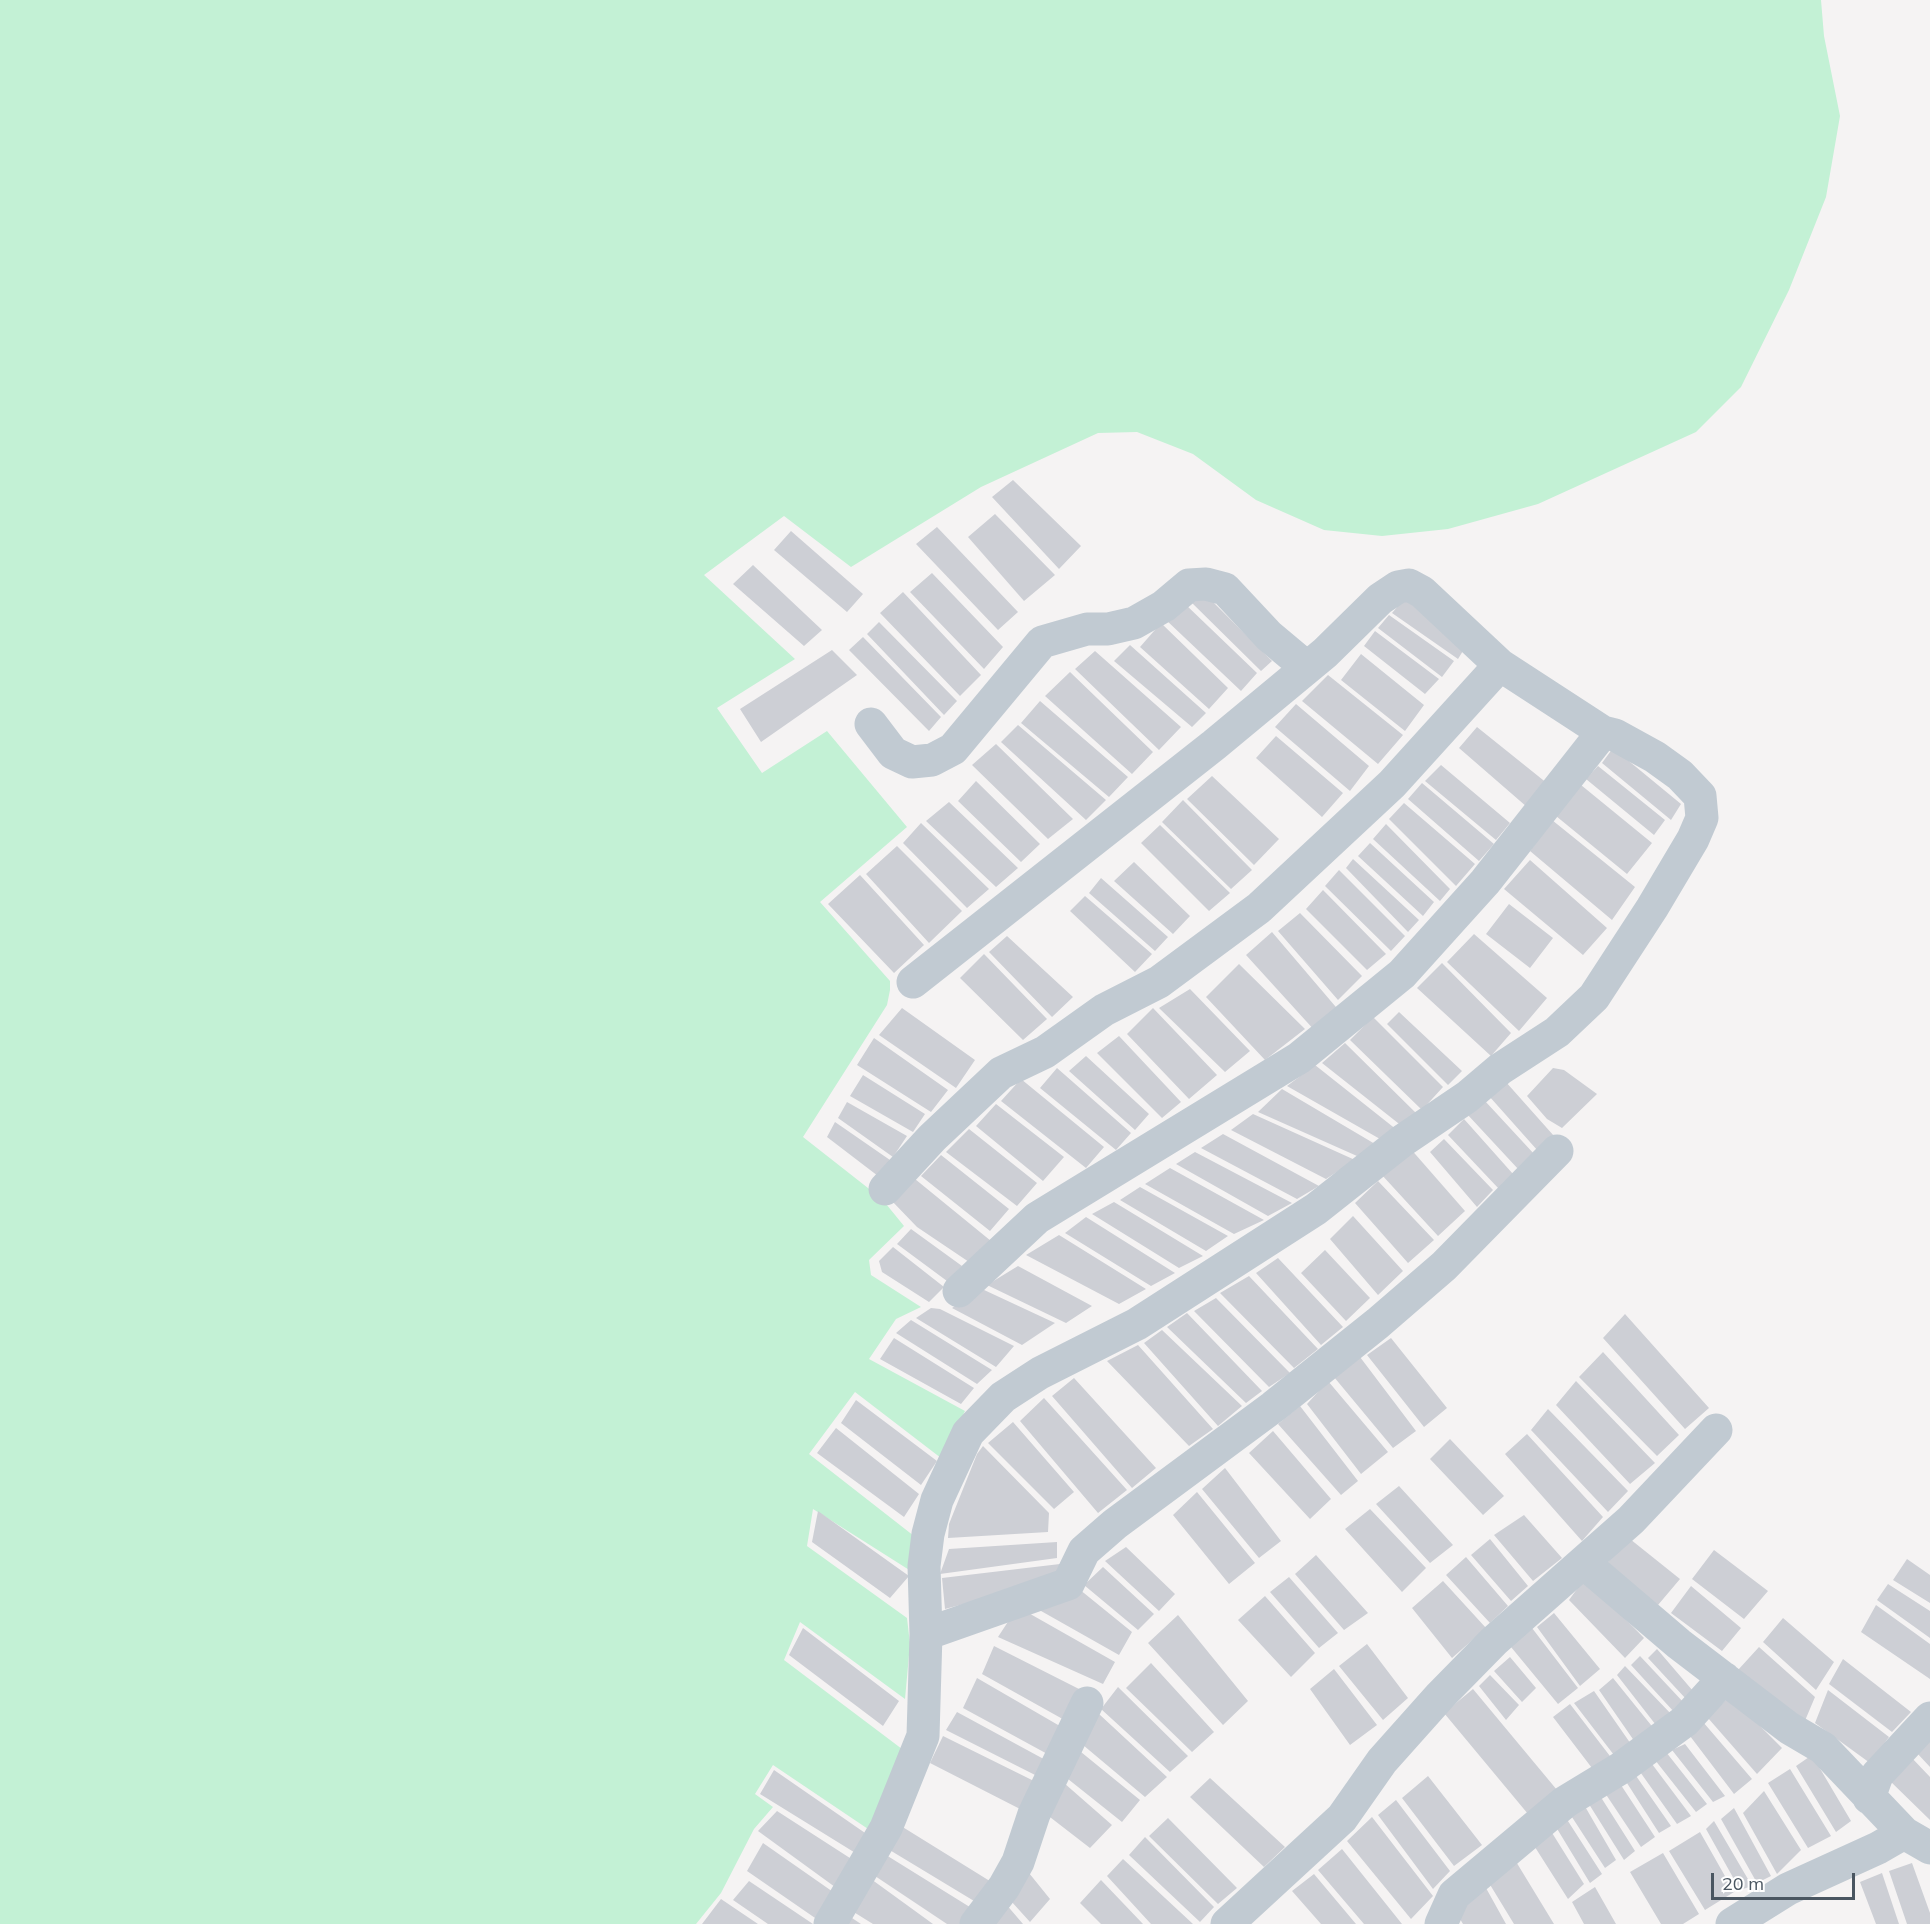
<!DOCTYPE html>
<html>
<head>
<meta charset="utf-8">
<style>
	body { margin:0 }
	#map { position:relative; width:1930px; height:1924px; overflow:hidden; background:#f5f3f3; font-family:Mulish,sans-serif }
	canvas { display:block }
	.scale { position:absolute; left:1711px; top:1873px; width:144px; height:27px; box-sizing:border-box; border:3px solid #4a5661; border-top:0; padding-left:8px; font-size:18px; line-height:21px; white-space:nowrap; color:#4a5661; -webkit-text-stroke:4px #fff; paint-order:stroke }
</style>
</head>
<body>
<div id="map">
<canvas width="1930" height="1924"></canvas>
<div class="scale">20 m</div>
</div>
<script>
const c = document.querySelector('canvas').getContext('2d');
c.lineJoin = 'round';
function fill(path, color) { c.fillStyle = color; c.fill(path, 'evenodd'); }
const shape = rows => new Path2D(rows.map(r => 'M' + r).join(''));
function trace(path, color, width, dash) { c.strokeStyle = color; c.lineWidth = width; c.lineCap = dash ? 'butt' : 'round'; c.setLineDash(dash || []); c.stroke(path); }
fill(shape([
	[0,0,1821,0,1824,36,1840,116,1826,197,1789,290,1741,387,1696,432,1538,504,1448,529,1382,536,1324,530,1256,500,1193,454,1137,432,1098,433,981,487,851,567,784,516,704,575,795,659,717,708,762,773,827,731,907,827,820,902,890,981,890,990,887,1005,803,1137,882,1199,904,1226,869,1260,871,1275,921,1307,896,1319,869,1359,965,1411,941,1458,855,1392,809,1454,914,1536,914,1573,813,1509,807,1546,907,1618,910,1644,905,1699,800,1622,784,1660,902,1749,874,1833,773,1765,755,1794,773,1807,754,1829,721,1893,696,1924,0,1924]
]), '#c3f1d5');
fill(shape([
	[1013,480,1081,546,1059,569,992,497],
	[995,514,1055,575,1024,601,968,537],
	[937,527,1018,612,998,630,916,544],
	[791,531,863,594,847,612,774,550],
	[753,565,822,630,804,646,733,584],
	[932,573,1003,647,984,669,910,592],
	[903,592,981,675,960,696,880,613],
	[1203,592,1272,661,1261,671,1190,601],
	[1405,598,1466,646,1458,659,1392,613],
	[1184,603,1257,673,1241,691,1165,619],
	[1389,615,1454,661,1442,677,1378,628],
	[879,622,957,701,944,715,867,634],
	[1161,623,1228,688,1209,709,1140,647],
	[1375,631,1439,679,1425,694,1364,646],
	[863,637,941,717,929,731,849,650],
	[1130,645,1206,713,1192,727,1114,661],
	[832,650,857,675,761,742,740,709],
	[1095,651,1181,727,1159,750,1075,669],
	[1361,654,1424,705,1405,731,1341,680],
	[1070,672,1153,752,1132,774,1045,696],
	[1328,675,1403,735,1378,764,1302,701],
	[1040,701,1128,777,1109,797,1021,723],
	[1296,704,1369,766,1350,791,1275,727],
	[1018,725,1106,800,1086,820,1001,742],
	[1477,727,1548,784,1527,807,1459,748],
	[1276,736,1343,793,1322,817,1256,758],
	[996,744,1073,819,1048,839,972,765],
	[1613,748,1681,804,1671,820,1602,763],
	[1441,765,1510,823,1496,840,1425,781],
	[1598,766,1665,820,1654,835,1586,779],
	[1212,776,1279,839,1254,865,1187,799],
	[976,781,1040,844,1021,862,958,801],
	[1422,783,1494,844,1479,861,1408,799],
	[1581,785,1652,843,1627,874,1556,816],
	[1183,800,1252,870,1231,889,1162,822],
	[949,802,1018,868,996,887,926,821],
	[1404,803,1475,864,1456,886,1389,819],
	[1552,820,1635,887,1612,920,1530,851],
	[921,823,989,889,967,908,903,843],
	[1386,824,1450,889,1440,901,1373,839],
	[1160,825,1230,893,1209,911,1141,843],
	[1370,843,1434,902,1423,916,1358,856],
	[897,846,962,911,929,943,866,874],
	[1353,859,1419,920,1408,932,1346,868],
	[1530,860,1607,928,1583,955,1504,889],
	[1134,862,1190,916,1173,934,1114,881],
	[1339,870,1405,936,1391,951,1325,886],
	[860,875,924,945,894,973,828,904],
	[1101,878,1168,937,1155,951,1089,893],
	[1323,890,1386,954,1367,970,1306,909],
	[1085,896,1152,954,1135,972,1070,911],
	[1509,904,1553,938,1530,968,1486,934],
	[1300,913,1362,976,1338,1000,1278,931],
	[1272,932,1341,1013,1316,1032,1246,955],
	[1474,934,1547,998,1519,1031,1447,962],
	[1007,936,1073,997,1052,1017,989,952],
	[984,954,1047,1019,1023,1040,960,978],
	[1442,963,1511,1033,1491,1056,1417,988],
	[1239,964,1305,1029,1265,1060,1206,997],
	[1190,989,1250,1051,1225,1072,1159,1008],
	[902,1008,975,1060,956,1088,879,1035],
	[1153,1008,1217,1075,1189,1099,1127,1034],
	[1399,1012,1462,1071,1448,1085,1387,1024],
	[1373,1017,1443,1087,1422,1110,1350,1040],
	[1119,1036,1181,1102,1162,1118,1097,1053],
	[874,1038,948,1090,931,1112,857,1065],
	[1345,1043,1417,1114,1403,1127,1322,1063],
	[1086,1056,1149,1114,1135,1130,1069,1071],
	[1315,1065,1397,1130,1380,1139,1287,1086],
	[1057,1068,1131,1133,1116,1150,1040,1088],
	[1553,1068,1564,1070,1597,1094,1562,1128,1547,1119,1527,1096],
	[863,1075,925,1114,913,1132,850,1096],
	[1021,1079,1104,1147,1086,1168,1001,1101],
	[1505,1081,1554,1136,1538,1151,1489,1096],
	[1282,1089,1375,1144,1357,1156,1258,1112],
	[1485,1101,1535,1155,1519,1170,1467,1114],
	[847,1102,907,1136,893,1157,838,1118],
	[996,1104,1064,1157,1043,1181,976,1126],
	[1253,1114,1355,1160,1326,1179,1231,1130],
	[1464,1119,1513,1174,1499,1189,1448,1135],
	[835,1122,890,1160,878,1176,827,1137],
	[969,1129,1037,1183,1017,1206,946,1152],
	[1223,1134,1319,1186,1297,1199,1201,1148],
	[1444,1139,1493,1190,1477,1207,1430,1152],
	[1409,1147,1465,1211,1438,1236,1381,1174],
	[1195,1152,1292,1203,1268,1216,1176,1164],
	[941,1155,1009,1209,990,1231,921,1176],
	[1170,1168,1264,1220,1234,1234,1145,1184],
	[915,1179,991,1241,969,1262,917,1227,891,1200],
	[1378,1181,1434,1240,1408,1263,1355,1203],
	[1140,1187,1228,1236,1206,1251,1120,1200],
	[1114,1202,1203,1256,1179,1268,1092,1214],
	[1353,1216,1403,1271,1378,1295,1330,1239],
	[1086,1217,1175,1273,1151,1286,1065,1233],
	[911,1229,962,1266,947,1281,897,1244],
	[1059,1235,1146,1289,1119,1304,1026,1255],
	[893,1247,944,1287,929,1302,882,1272,879,1261],
	[1325,1250,1370,1298,1346,1321,1301,1273],
	[1278,1258,1343,1327,1321,1345,1256,1273],
	[1018,1266,1092,1306,1066,1323,987,1285],
	[1249,1276,1318,1349,1294,1368,1220,1293],
	[982,1289,1055,1323,1022,1345,952,1308],
	[1216,1298,1290,1373,1269,1387,1194,1311],
	[931,1308,940,1309,1014,1346,996,1367,916,1318],
	[1187,1313,1262,1391,1246,1403,1167,1327],
	[1625,1314,1709,1408,1685,1429,1603,1338],
	[911,1320,992,1370,977,1384,896,1333],
	[1162,1330,1242,1406,1218,1426,1144,1343],
	[894,1338,974,1388,961,1404,880,1359],
	[1391,1338,1447,1408,1424,1427,1367,1355],
	[1138,1345,1213,1429,1189,1446,1107,1361],
	[1603,1352,1679,1435,1657,1456,1579,1377],
	[1360,1357,1416,1431,1393,1448,1334,1377],
	[1074,1378,1156,1468,1132,1488,1052,1396],
	[1328,1381,1388,1452,1361,1474,1307,1404],
	[1576,1381,1655,1463,1630,1484,1556,1405],
	[1044,1398,1127,1490,1098,1513,1020,1421],
	[856,1400,937,1461,921,1485,841,1423],
	[1300,1406,1358,1481,1341,1495,1278,1424],
	[1548,1409,1628,1491,1608,1512,1531,1430],
	[1013,1422,1074,1492,1054,1509,988,1443],
	[836,1428,919,1494,904,1517,817,1453],
	[1273,1431,1331,1499,1310,1519,1249,1453],
	[1527,1434,1603,1517,1582,1541,1505,1454],
	[1450,1439,1504,1496,1483,1515,1430,1459],
	[983,1446,1049,1513,1048,1532,948,1538,949,1524,977,1454],
	[1225,1468,1281,1541,1259,1558,1202,1489],
	[1399,1486,1453,1545,1430,1563,1376,1504],
	[1197,1492,1255,1563,1229,1584,1173,1515],
	[1370,1509,1426,1568,1402,1592,1345,1529],
	[818,1511,909,1576,890,1598,812,1542],
	[1524,1515,1562,1558,1533,1581,1494,1535],
	[1490,1539,1528,1586,1511,1601,1471,1555],
	[1630,1539,1680,1579,1658,1605,1604,1566],
	[1057,1542,1057,1558,940,1574,949,1549],
	[1126,1547,1175,1594,1159,1611,1105,1561],
	[1714,1550,1768,1591,1744,1619,1692,1579],
	[1316,1555,1368,1613,1344,1630,1295,1574],
	[1466,1557,1508,1606,1490,1623,1446,1575],
	[1907,1559,1930,1575,1930,1603,1893,1580],
	[1060,1564,1061,1578,945,1609,942,1578],
	[1103,1567,1154,1614,1138,1630,1084,1585],
	[1289,1577,1338,1633,1319,1648,1270,1592],
	[1585,1578,1644,1638,1625,1658,1569,1600],
	[1443,1581,1486,1628,1452,1658,1412,1608],
	[1888,1584,1930,1611,1930,1638,1877,1600],
	[1691,1586,1741,1628,1722,1651,1671,1613],
	[1079,1589,1132,1632,1119,1655,1034,1607],
	[1265,1596,1315,1653,1291,1677,1238,1620],
	[1876,1605,1930,1644,1930,1679,1861,1632],
	[1015,1611,1025,1611,1115,1662,1103,1684,998,1637],
	[1554,1613,1600,1669,1580,1686,1537,1627],
	[1178,1615,1248,1701,1223,1725,1148,1643],
	[1783,1618,1834,1662,1816,1690,1763,1642],
	[803,1628,899,1701,883,1726,789,1655],
	[1532,1628,1578,1688,1558,1704,1511,1647],
	[1367,1644,1408,1698,1383,1720,1339,1666],
	[994,1646,1081,1690,1068,1722,982,1674],
	[1759,1647,1815,1697,1804,1723,1738,1670],
	[1657,1649,1693,1691,1686,1699,1648,1658],
	[1640,1656,1685,1704,1675,1713,1631,1665],
	[1510,1657,1536,1688,1522,1702,1494,1671],
	[1843,1659,1911,1712,1892,1732,1829,1684],
	[1151,1663,1214,1732,1192,1752,1126,1688],
	[1625,1666,1672,1715,1659,1729,1617,1675],
	[1334,1669,1377,1725,1350,1745,1310,1689],
	[1490,1675,1519,1705,1506,1720,1479,1686],
	[977,1678,1065,1729,1051,1756,963,1708],
	[1613,1678,1655,1730,1637,1745,1599,1690],
	[1118,1687,1188,1756,1170,1772,1101,1709],
	[1473,1689,1557,1790,1528,1814,1444,1713],
	[1828,1690,1889,1737,1870,1763,1815,1723],
	[1594,1691,1633,1747,1617,1759,1574,1703],
	[1730,1696,1782,1748,1757,1774,1708,1718],
	[1570,1704,1613,1760,1595,1772,1553,1717],
	[957,1712,1051,1763,1043,1779,946,1730],
	[1099,1714,1167,1777,1145,1797,1083,1745],
	[1703,1722,1752,1779,1734,1794,1690,1736],
	[943,1736,1038,1783,1022,1810,930,1763],
	[1930,1738,1930,1767,1916,1752],
	[1685,1744,1725,1796,1713,1802,1672,1750],
	[1081,1752,1140,1800,1122,1822,1068,1779],
	[1666,1752,1707,1804,1696,1812,1655,1760],
	[1812,1755,1851,1821,1836,1832,1796,1766],
	[1911,1757,1930,1777,1930,1820,1889,1780],
	[1649,1760,1691,1816,1677,1824,1638,1769],
	[1790,1769,1831,1836,1808,1848,1768,1783],
	[774,1770,868,1835,857,1854,760,1794],
	[1634,1773,1671,1826,1659,1833,1625,1780],
	[1428,1776,1482,1845,1454,1866,1402,1798],
	[1210,1778,1285,1847,1264,1867,1190,1797],
	[1619,1782,1655,1837,1641,1847,1603,1790],
	[1064,1783,1112,1825,1090,1848,1046,1814],
	[1597,1791,1635,1851,1624,1860,1587,1801],
	[1764,1791,1801,1850,1777,1874,1743,1813],
	[1396,1800,1450,1871,1433,1889,1378,1815],
	[1583,1803,1616,1860,1605,1868,1570,1814],
	[1734,1808,1771,1876,1757,1883,1721,1819],
	[777,1811,853,1860,835,1887,758,1831],
	[1372,1817,1433,1896,1411,1919,1347,1841],
	[1168,1818,1237,1888,1218,1904,1149,1836],
	[1566,1818,1602,1874,1590,1883,1556,1827],
	[1714,1821,1752,1886,1740,1890,1706,1829],
	[901,1826,993,1883,979,1904,888,1849],
	[1549,1828,1584,1884,1568,1899,1533,1844],
	[1700,1832,1734,1892,1705,1910,1669,1851],
	[1145,1837,1214,1907,1200,1922,1129,1855],
	[763,1843,836,1894,818,1920,747,1871],
	[1342,1849,1402,1924,1364,1924,1318,1870],
	[1663,1853,1699,1914,1683,1924,1661,1924,1630,1872],
	[886,1855,973,1909,962,1924,947,1924,875,1876],
	[1123,1859,1193,1924,1151,1924,1107,1876],
	[1515,1860,1554,1924,1514,1924,1489,1883],
	[1912,1863,1930,1913,1930,1924,1907,1924,1889,1871],
	[1029,1873,1050,1899,1030,1922,1011,1901],
	[1882,1873,1899,1924,1876,1924,1860,1882],
	[1314,1874,1356,1924,1321,1924,1292,1891],
	[871,1879,933,1924,873,1924,852,1911],
	[1101,1880,1143,1924,1101,1924,1080,1903],
	[749,1881,813,1924,768,1924,733,1900],
	[1595,1887,1616,1924,1584,1924,1572,1902],
	[1486,1888,1506,1924,1463,1924,1457,1914],
	[721,1899,758,1924,702,1924],
	[1005,1903,1023,1924,993,1924],
	[852,1918,861,1924,848,1924]
]), '#cdcfd5');
trace(shape([
	[871,724,893,753,912,762,932,760,953,749,1042,642,1087,629,1108,629,1134,623,1164,606,1189,585,1206,584,1225,589,1269,636,1306,667],
	[885,1189,932,1138,1001,1073,1045,1052,1104,1010,1159,982,1259,908,1392,784,1500,665],
	[959,1291,1037,1218,1299,1058,1402,974,1485,882,1603,732],
	[1584,1563,1679,1644,1789,1728,1823,1748,1904,1833,1930,1848],
	[926,1634,1068,1584,1084,1551,1115,1524,1273,1407,1378,1323,1444,1266,1557,1151],
	[1869,1798,1877,1775,1930,1718],
	[830,1924,886,1828,923,1736,926,1634,924,1566,928,1534,937,1500,968,1433,1003,1397,1040,1373,1137,1324,1316,1209,1402,1141,1467,1097,1500,1069,1557,1032,1594,997,1652,908,1693,839,1702,818,1700,796,1680,775,1655,757,1615,735,1603,732,1500,665,1422,592,1409,585,1398,587,1380,599,1325,653,1214,745,913,982],
	[976,1924,1004,1887,1018,1862,1034,1814,1087,1703],
	[1227,1924,1342,1818,1382,1761,1440,1696,1494,1641,1631,1520,1716,1430],
	[1441,1924,1454,1895,1565,1802,1621,1768,1685,1721,1724,1678],
	[1732,1924,1788,1889,1878,1848,1904,1833]
]), '#c1cad2', 33);
</script>
</body>
</html>
